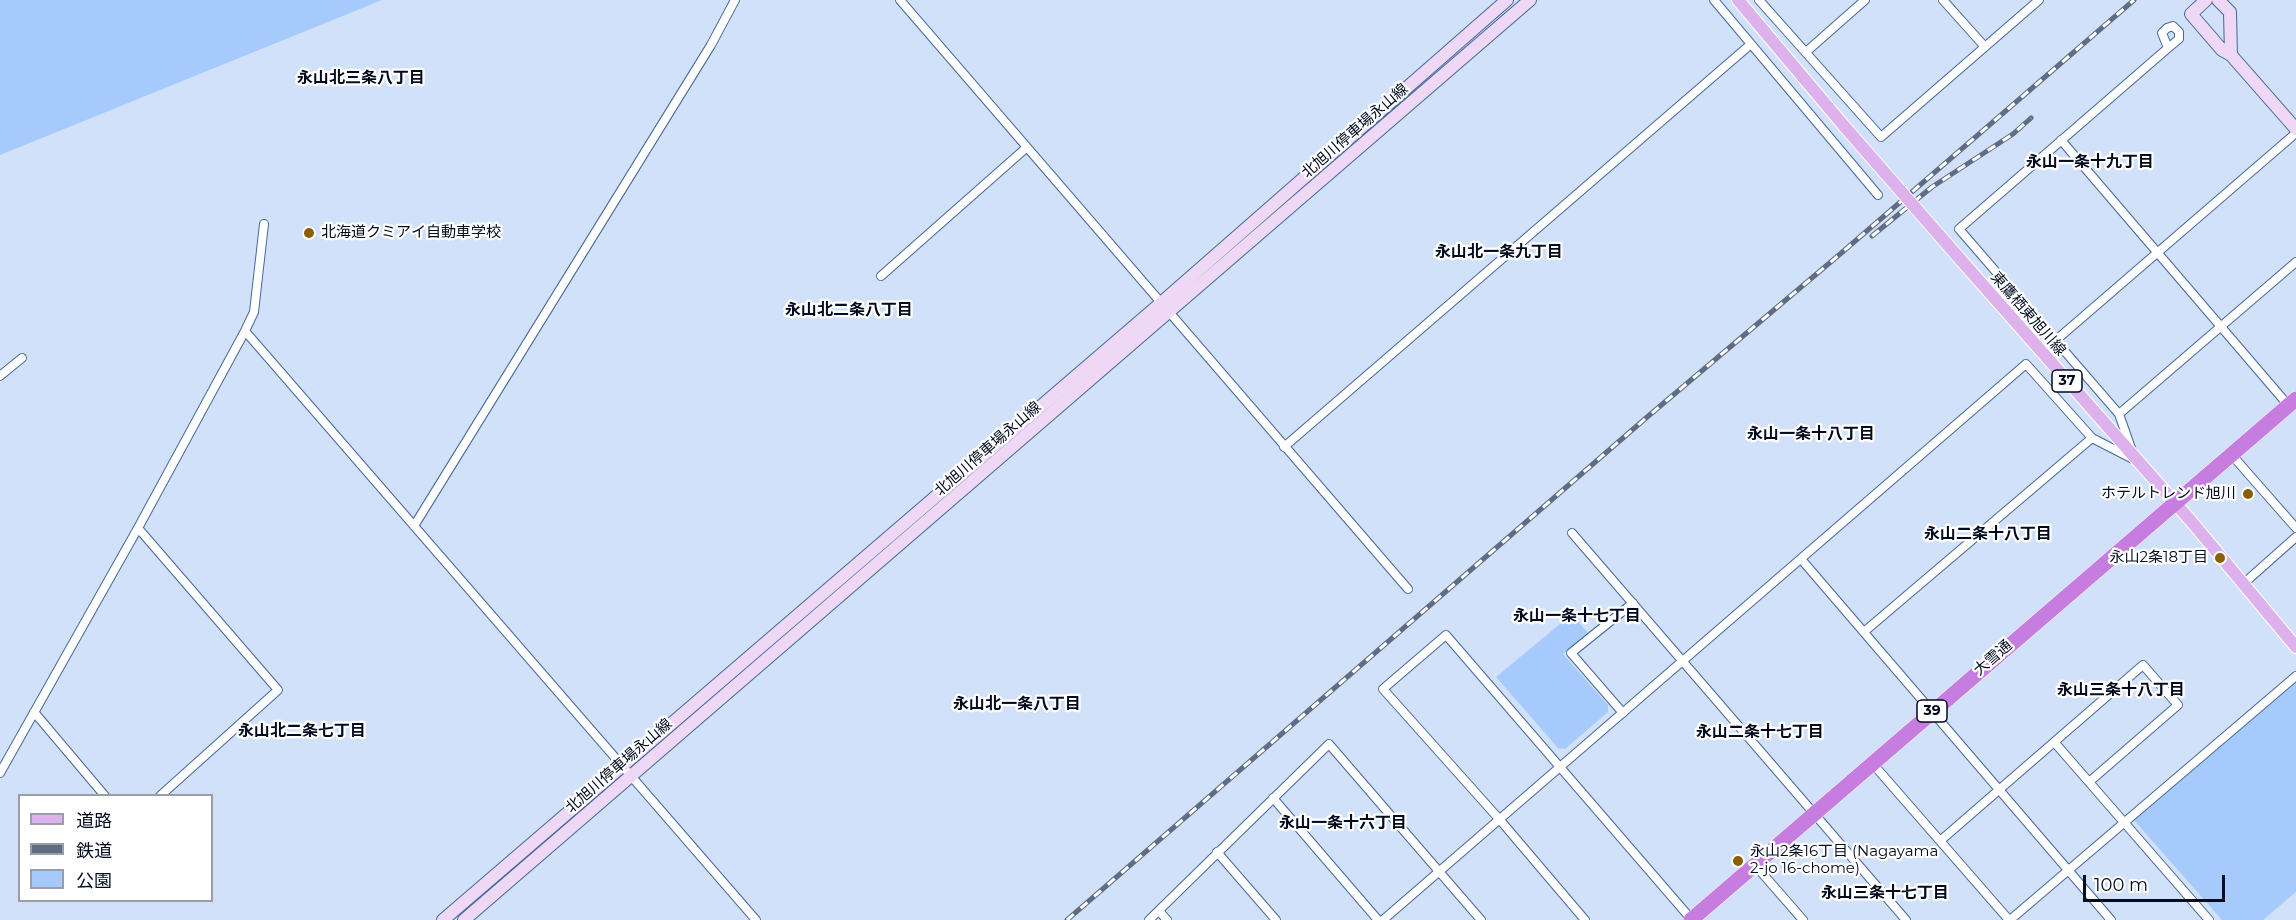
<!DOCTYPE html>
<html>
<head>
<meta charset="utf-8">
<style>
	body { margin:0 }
	#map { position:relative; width:2296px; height:920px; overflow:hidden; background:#d1e1f9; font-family:Montserrat,"Noto Sans JP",sans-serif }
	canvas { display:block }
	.legend { position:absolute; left:18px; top:794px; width:195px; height:108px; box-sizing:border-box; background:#fff; border:2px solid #999da5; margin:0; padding:8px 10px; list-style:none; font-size:18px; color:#010a1e }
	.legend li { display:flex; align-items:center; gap:12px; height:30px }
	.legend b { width:30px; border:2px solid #999da5 }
	.scale { position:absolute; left:2083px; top:875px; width:142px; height:27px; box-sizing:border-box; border:3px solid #010a1e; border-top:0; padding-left:8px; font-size:18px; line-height:21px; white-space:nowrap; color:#010a1e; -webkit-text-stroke:4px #fff; paint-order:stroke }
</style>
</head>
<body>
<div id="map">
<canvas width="2296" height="920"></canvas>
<ul class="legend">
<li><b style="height:8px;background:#ddb1ec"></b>道路</li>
<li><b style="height:8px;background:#606c82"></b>鉄道</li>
<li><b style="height:16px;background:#a7cafd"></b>公園</li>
</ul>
<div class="scale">100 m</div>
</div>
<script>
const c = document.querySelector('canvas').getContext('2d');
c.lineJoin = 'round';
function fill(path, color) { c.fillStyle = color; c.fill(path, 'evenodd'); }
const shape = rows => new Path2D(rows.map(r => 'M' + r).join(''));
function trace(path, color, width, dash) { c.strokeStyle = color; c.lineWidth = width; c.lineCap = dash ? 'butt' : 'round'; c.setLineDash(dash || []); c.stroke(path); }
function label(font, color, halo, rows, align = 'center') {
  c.font = font + ' Montserrat,"Noto Sans JP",sans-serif'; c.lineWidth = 4.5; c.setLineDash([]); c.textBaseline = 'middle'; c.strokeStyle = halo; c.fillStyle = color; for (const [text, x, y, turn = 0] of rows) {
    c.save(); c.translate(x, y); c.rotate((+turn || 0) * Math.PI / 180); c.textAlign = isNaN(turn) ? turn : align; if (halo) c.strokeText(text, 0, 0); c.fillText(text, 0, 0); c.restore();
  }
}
fill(shape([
	[0,0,382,0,0,155],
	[1572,614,1588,633,1563,654,1608,705,1608,712,1565,749,1558,748,1496,677],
	[2296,681,2296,892,2263,920,2222,920,2133,819]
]), '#a7cafd');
const street = shape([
	[900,0,1408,589],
	[1714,0,1878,195],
	[1759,0,1881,137,2039,0],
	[1943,0,1985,47],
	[1806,52,1865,0],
	[2061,140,2288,405],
	[881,276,1026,148],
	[245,331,756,920],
	[2055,341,2296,133],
	[0,376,22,358],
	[2119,414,2296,262],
	[1284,447,1751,44],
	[2132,451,2119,414,1959,229,2168,48,2162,33,2167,28,2173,26,2179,32,2179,39,2168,48],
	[2231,454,2296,528],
	[414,526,711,45,735,0],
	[138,528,278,690,160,796],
	[1572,533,1906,920],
	[1801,559,2111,920],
	[2242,585,2296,537],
	[1865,631,2092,438,2133,459],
	[34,712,105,796],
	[1623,713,1571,653,1633,603],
	[2055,743,2209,920],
	[1873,764,2009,920],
	[0,773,138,528,245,331,254,312,264,224],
	[1273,798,1378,920],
	[1940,841,2143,665,2178,705,2089,782],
	[1217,852,1276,920],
	[1755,865,1803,920],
	[1159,911,1167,920],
	[1149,920,1329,744,1481,920],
	[1383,920,2026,364,2092,438],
	[1585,920,1500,820,1383,689,1446,635,1692,920],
	[2010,920,2296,676]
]);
const secondary = shape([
	[2206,0,2191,14,2222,50,2231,55,2296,129],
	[2218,0,2230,12,2231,55],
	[443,920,1161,303,1507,0],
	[464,920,1530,0]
]);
const primary = shape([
	[1738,0,1844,126],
	[1960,259,2191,521,2296,647]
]);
const highway = shape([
	[1691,920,2296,399]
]);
trace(street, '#44679c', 10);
trace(secondary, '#44679c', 14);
trace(primary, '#fff', 14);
trace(highway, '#fff', 16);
trace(street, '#fff', 8);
trace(secondary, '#eed8f5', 12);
trace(primary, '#ddb1ec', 12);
trace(highway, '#c77ddf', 15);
const rail = shape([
	[1872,236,1932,187,2013,134,2031,118],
	[1067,920,1646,418,1839,255,2134,0]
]);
trace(rail, '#606c82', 5);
trace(rail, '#fff', 3, [9]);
const primaryBridge = shape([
	[1844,126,1960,259]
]);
trace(primaryBridge, '#fff', 14, []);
trace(primaryBridge, '#ddb1ec', 12);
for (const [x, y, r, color] of [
	[309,233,6,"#8a5f00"],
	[2248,494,6,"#8a5f00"],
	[2220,558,6,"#8a5f00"],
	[1738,861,6,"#8a5f00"]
]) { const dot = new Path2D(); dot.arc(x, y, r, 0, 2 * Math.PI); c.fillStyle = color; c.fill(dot); trace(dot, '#fff', 2); }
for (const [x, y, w] of [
	[2067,381,30],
	[1932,711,30]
]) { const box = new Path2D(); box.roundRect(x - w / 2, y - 11, w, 22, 4.5); c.fillStyle = '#fff'; c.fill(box); trace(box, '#010a1e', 1.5); }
label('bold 14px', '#010a1e', null, [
	["37",2067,381],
	["39",1932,711]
]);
label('15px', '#010a1e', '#fff', [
	["北旭川停車場永山線",1355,131,-41],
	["東鷹栖東旭川線",2028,314,49],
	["北旭川停車場永山線",988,449,-41],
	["大雪通",1993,658,-41],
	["北旭川停車場永山線",619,766,-41]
]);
label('15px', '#010a1e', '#fff', [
	["北海道クミアイ自動車学校",321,233],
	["ホテルトレンド旭川",2236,494,"right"],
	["永山2条18丁目",2208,558,"right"],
	["永山2条16丁目 (Nagayama",1750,852],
	["2-jo 16-chome)",1750,869]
], 'left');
label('bold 16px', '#010a1e', '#fff', [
	["永山北三条八丁目",361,78],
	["永山一条十九丁目",2090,162],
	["永山北一条九丁目",1499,252],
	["永山北二条八丁目",849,310],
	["永山一条十八丁目",1811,434],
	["永山二条十八丁目",1988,534],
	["永山一条十七丁目",1577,616],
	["永山三条十八丁目",2121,690],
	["永山北一条八丁目",1017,704],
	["永山北二条七丁目",302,731],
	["永山二条十七丁目",1760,732],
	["永山一条十六丁目",1343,823],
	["永山三条十七丁目",1885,893]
]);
</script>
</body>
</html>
